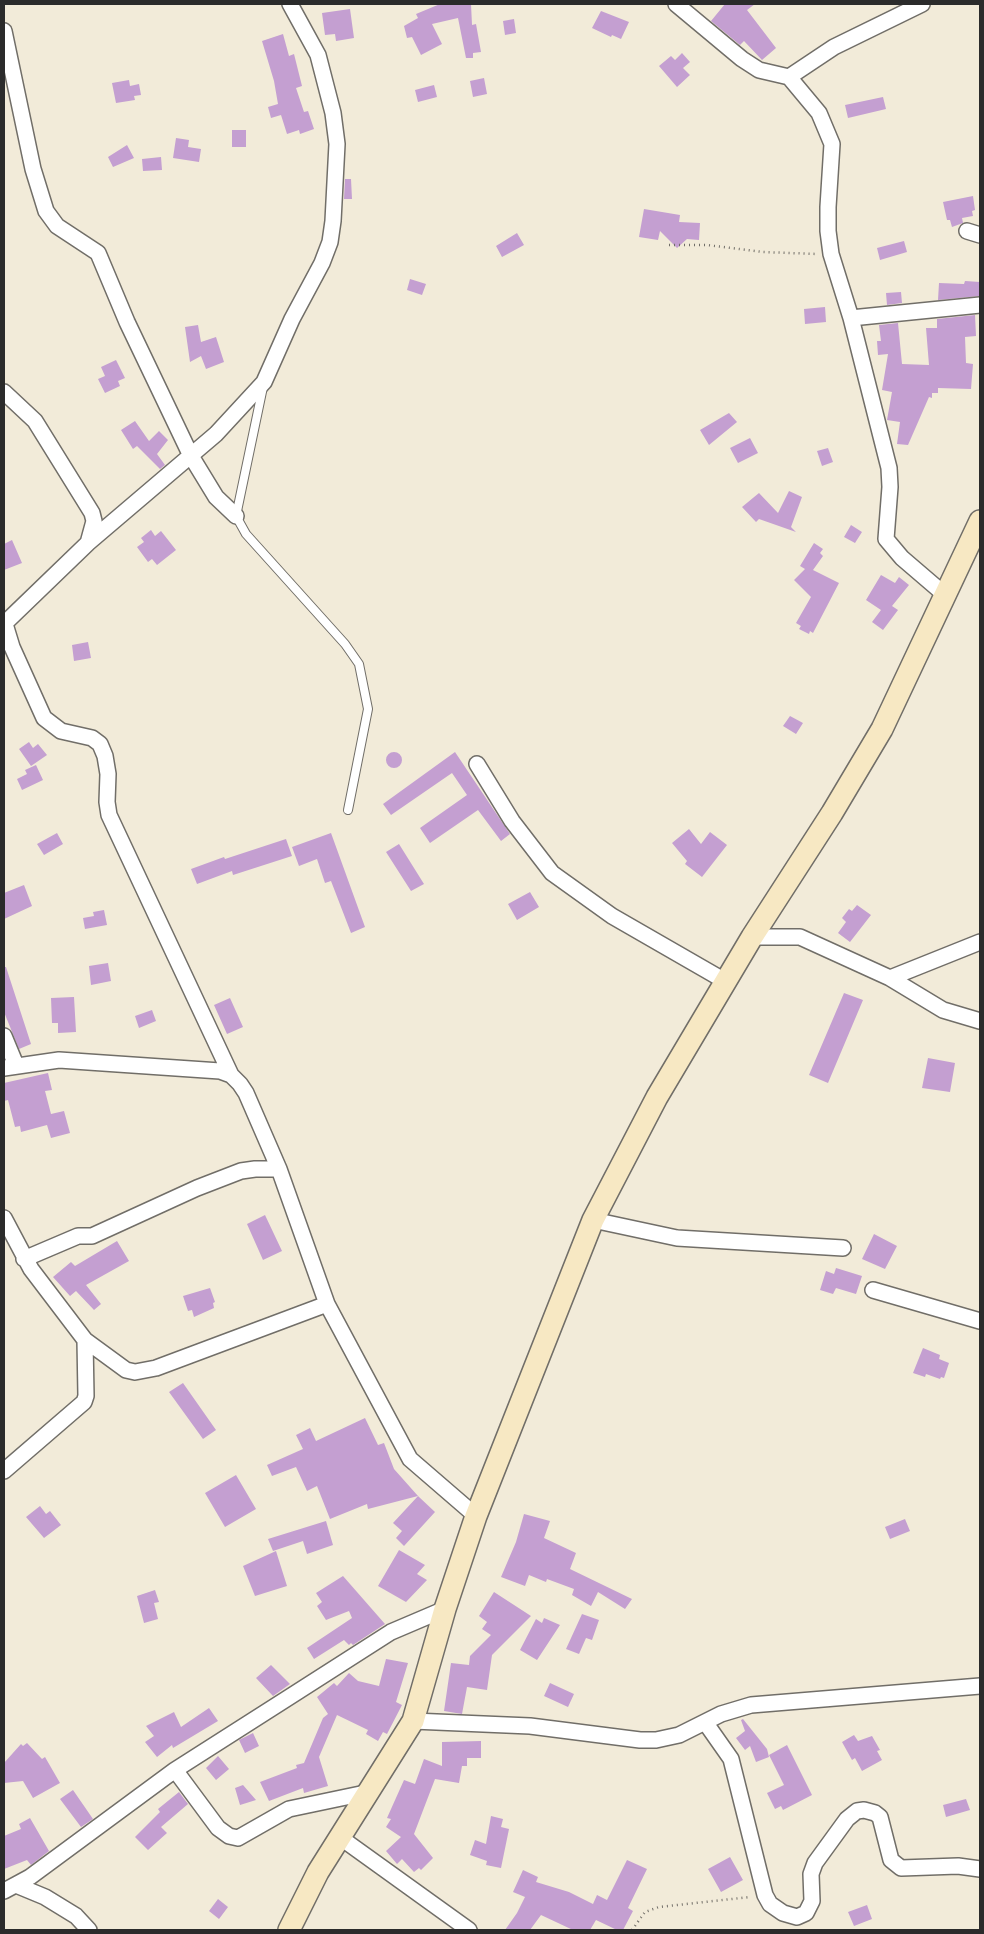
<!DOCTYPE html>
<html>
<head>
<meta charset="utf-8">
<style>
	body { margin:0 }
	#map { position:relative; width:984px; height:1934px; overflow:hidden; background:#f2ebd9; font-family:"Comic Neue",sans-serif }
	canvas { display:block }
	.frame { position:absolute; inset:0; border:5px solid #2b2b2b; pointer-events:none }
</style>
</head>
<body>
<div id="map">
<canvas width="984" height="1934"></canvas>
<div class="frame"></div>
</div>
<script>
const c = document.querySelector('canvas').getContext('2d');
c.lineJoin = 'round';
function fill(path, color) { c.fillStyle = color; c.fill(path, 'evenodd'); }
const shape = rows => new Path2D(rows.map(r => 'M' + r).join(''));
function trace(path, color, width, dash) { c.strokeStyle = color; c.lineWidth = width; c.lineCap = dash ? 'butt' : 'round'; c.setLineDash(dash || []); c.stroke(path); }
fill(shape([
	[440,4,471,4,472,25,476,24,481,52,473,53,473,58,466,58,458,18,432,24,442,44,421,55,412,37,407,38,404,26,418,18,416,14],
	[725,4,755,4,747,10,776,48,762,60,744,41,740,45,711,21],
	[350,9,354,38,336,41,335,34,325,35,322,13],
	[601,11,629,22,621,39,612,35,611,37,592,28],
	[514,19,516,33,505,35,503,21],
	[283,34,289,56,294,54,302,86,296,88,304,112,308,111,314,129,300,134,299,130,287,134,281,115,271,118,268,107,278,104,274,81,262,41],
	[682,53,690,62,683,68,690,75,677,87,659,66,671,56,675,60],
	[484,78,487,94,473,97,470,81],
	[129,80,130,86,139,84,141,95,134,96,135,100,116,103,112,83],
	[434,85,437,97,418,102,415,90],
	[883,97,886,109,848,118,845,105],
	[232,130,246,130,246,147,232,147],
	[176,138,189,140,188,147,201,149,199,162,173,158],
	[127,145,134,158,113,167,108,157],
	[161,157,162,170,143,171,142,159],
	[345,179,351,179,352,199,344,199],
	[973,196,975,210,972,211,973,216,962,218,963,223,952,227,950,220,947,220,943,202],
	[644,209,680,215,679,222,700,223,699,240,687,239,677,248,660,231,658,240,639,237],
	[517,233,524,245,502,257,496,246],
	[904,241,907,252,880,260,877,248],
	[410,279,426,284,422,295,407,290],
	[965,281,980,282,980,296,938,300,939,283,964,284],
	[901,292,902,303,887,305,886,293],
	[825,307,826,322,805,324,804,309],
	[975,315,976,336,965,337,966,363,973,364,971,389,938,388,938,393,932,393,932,398,929,397,908,445,897,444,900,422,887,420,892,392,882,390,888,354,878,355,877,341,881,341,879,325,898,323,902,364,929,365,926,328,937,328,937,319],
	[198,325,201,342,216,337,224,362,206,369,201,356,190,362,185,327],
	[116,360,125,378,118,381,120,386,105,393,98,379,105,376,101,367],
	[729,413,737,422,709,445,700,430],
	[135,421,149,441,159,431,168,440,157,454,165,465,160,469,137,446,133,449,121,430],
	[750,438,758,453,738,463,730,448],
	[828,448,833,462,822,466,817,451],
	[789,491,802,497,791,527,796,532,759,519,756,522,742,507,759,493,778,513],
	[851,525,862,532,855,543,844,537],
	[151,530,155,536,161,531,176,550,157,565,152,559,148,562,137,547,144,542,141,538],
	[12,540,22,563,4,570,4,544],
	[814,543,823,549,820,553,823,556,813,570,839,583,813,633,810,631,809,634,799,629,801,626,796,623,811,597,794,580,805,569,800,566],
	[881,575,895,583,899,577,909,585,892,606,898,610,883,630,872,622,881,610,866,600],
	[88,642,91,658,74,661,72,645],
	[790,716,803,723,796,734,783,726],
	[29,742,33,748,38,744,47,755,31,766,19,749],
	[455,752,510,834,501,841,478,810,430,843,420,828,467,795,452,773,391,815,383,804],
	'386 760a8 8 0 1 1 16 0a8 8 0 1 1-16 0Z',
	[36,765,43,780,22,790,17,779,27,774,25,770],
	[689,829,701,844,710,832,727,845,702,877,685,864,687,861,672,843],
	[57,833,63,844,44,855,37,844],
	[331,833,365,927,351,933,331,881,325,883,317,859,299,866,292,847],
	[286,839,292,856,233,875,232,871,197,884,191,869,224,857,225,859],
	[399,844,424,884,411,891,386,852],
	[24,885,32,906,4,919,4,893],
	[530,892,539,907,517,920,508,904],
	[857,905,871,915,850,942,838,933,846,922,842,918,849,909,852,911],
	[104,910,107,925,85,929,83,918,94,916,93,912],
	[108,963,111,981,91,985,89,966],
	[4,967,6,967,31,1044,19,1049,4,1012],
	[844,993,863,1000,828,1083,809,1075],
	[74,997,76,1032,58,1033,58,1023,52,1023,51,998],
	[230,998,243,1027,227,1034,214,1005],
	[152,1010,156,1021,139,1028,135,1016],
	[928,1058,955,1063,950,1092,922,1088],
	[48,1073,52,1090,45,1091,51,1114,64,1111,70,1133,51,1138,47,1125,21,1132,20,1126,15,1127,8,1100,4,1101,4,1083],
	[265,1215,282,1251,263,1260,247,1224],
	[874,1234,897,1246,885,1269,862,1259],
	[117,1241,129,1261,86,1285,101,1304,94,1310,76,1291,70,1296,53,1277,71,1262,75,1266],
	[836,1268,862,1276,856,1294,836,1288,833,1294,820,1290,826,1271,834,1274],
	[210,1288,215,1302,213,1303,214,1308,194,1317,192,1310,188,1311,183,1296],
	[923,1348,940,1355,939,1359,949,1363,944,1378,941,1377,940,1379,926,1374,925,1377,913,1373],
	[183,1383,216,1430,203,1439,169,1392],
	[365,1418,378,1445,384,1443,394,1469,418,1496,368,1509,367,1504,330,1519,317,1486,307,1491,296,1467,272,1476,267,1465,303,1449,296,1435,310,1428,316,1441],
	[236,1475,256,1509,225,1527,205,1493],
	[418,1496,435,1512,404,1546,396,1538,402,1531,393,1523],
	[40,1506,46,1514,50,1511,61,1525,44,1538,26,1517],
	[524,1514,550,1521,544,1538,576,1553,570,1569,632,1599,625,1609,598,1592,591,1606,572,1595,574,1589,547,1579,546,1582,529,1575,525,1586,501,1577,516,1542],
	[905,1519,910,1531,890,1539,885,1527],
	[326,1521,333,1545,307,1554,303,1541,273,1551,268,1539],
	[399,1550,425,1565,417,1574,427,1580,406,1602,378,1586],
	[276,1551,287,1586,255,1596,243,1566],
	[343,1576,385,1624,353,1645,351,1643,349,1645,344,1640,314,1659,307,1648,352,1618,349,1611,326,1620,317,1606,322,1602,316,1593],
	[155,1590,159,1602,154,1603,158,1619,144,1623,137,1596],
	[494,1592,531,1616,492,1655,487,1690,467,1687,462,1714,444,1711,451,1663,469,1665,470,1656,491,1635,482,1629,487,1622,479,1616],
	[582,1614,599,1620,592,1640,586,1638,579,1654,566,1649],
	[544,1618,560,1625,537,1660,520,1650,536,1619,542,1623],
	[386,1659,408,1663,396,1702,402,1705,387,1734,383,1732,378,1741,366,1734,368,1730,337,1715,319,1757,328,1786,304,1793,303,1788,269,1801,260,1782,297,1768,296,1765,304,1763,323,1718,328,1714,317,1697,334,1683,337,1686,349,1673,358,1681,379,1686],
	[271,1665,290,1684,273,1696,256,1678],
	[550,1683,574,1694,568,1707,544,1696],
	[209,1708,218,1721,173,1748,172,1745,157,1757,145,1742,154,1736,146,1726,174,1712,181,1727],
	[743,1719,767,1749,769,1757,756,1762,750,1746,745,1750,736,1738,745,1731,741,1720],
	[253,1733,259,1746,245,1753,239,1740],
	[854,1735,858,1741,872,1736,880,1750,877,1751,882,1760,862,1771,855,1758,852,1760,842,1742],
	[481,1741,481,1758,467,1758,467,1766,462,1766,459,1783,435,1779,414,1834,433,1858,421,1870,419,1868,414,1872,402,1859,397,1864,386,1851,401,1837,386,1827,391,1819,387,1818,404,1780,415,1784,424,1759,442,1766,442,1742],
	[27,1743,42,1759,45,1757,60,1783,33,1798,23,1781,4,1783,4,1763,21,1744,23,1746],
	[787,1745,812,1795,783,1810,781,1806,775,1809,767,1793,784,1785,769,1755],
	[218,1756,229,1769,216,1780,206,1768],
	[243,1785,256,1800,240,1805,235,1788],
	[73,1790,93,1819,81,1827,60,1799],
	[179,1792,188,1804,161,1827,167,1833,148,1850,135,1837,160,1812,158,1809],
	[966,1799,970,1810,946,1817,943,1805],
	[491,1816,503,1819,501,1827,509,1829,501,1868,486,1865,487,1861,470,1855,475,1840,486,1844],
	[30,1818,49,1851,31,1865,27,1860,4,1869,4,1836,21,1829,19,1824],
	[730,1857,743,1880,721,1892,708,1869],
	[627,1860,647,1869,628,1908,633,1911,623,1930,617,1930,596,1920,590,1930,573,1930,541,1915,530,1930,505,1930,517,1913,525,1897,513,1892,523,1870,538,1877,536,1882,569,1892,593,1904,597,1895,607,1900],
	[218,1899,228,1907,219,1919,209,1911],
	[867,1905,872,1919,854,1926,848,1912]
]), '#c49fd1');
const service = shape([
	[263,387,236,516,246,534,345,644,359,664,368,709,348,810]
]);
const minor = shape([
	[676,4,742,59,759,70,789,77,819,113,832,144,828,207,828,231,831,254,851,318,889,468,890,487,886,539,902,558,944,594],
	[4,31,33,169,46,211,57,226,98,253,127,322,191,456,216,497,236,516],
	[789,77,834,47,922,4],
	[967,231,980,235],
	[851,318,980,305],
	[4,392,35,421,92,513,94,521,88,543],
	[4,624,88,543,216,434,264,382,292,319,322,263,330,242,333,221,337,144,333,113,318,55,290,4],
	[5,624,12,647,44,718,61,731,92,738,100,744,105,756,108,774,107,802,109,815,231,1075],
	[477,764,512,821,552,873,612,916,725,981],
	[752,937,800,937,890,978,943,1010,980,1021],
	[890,978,980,942],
	[4,1036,16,1065],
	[4,1068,59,1060,220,1071,231,1075,240,1084,246,1093,279,1169,327,1304,410,1459,476,1516],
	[4,1218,31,1269,85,1340,126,1370,135,1372,156,1368,327,1304],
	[593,1220,677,1238,843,1248],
	[24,1259,78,1236,92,1236,197,1188,241,1171,255,1169,279,1169],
	[873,1290,980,1321],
	[4,1471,84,1402,86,1396,85,1340],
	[413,1721,530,1726,640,1740,656,1740,679,1735,721,1714,751,1705,980,1686],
	[705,1722,731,1759,765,1895,770,1904,783,1913,797,1917,806,1913,812,1901,811,1874,815,1863,847,1819,857,1811,864,1810,875,1813,880,1817,891,1860,901,1868,958,1866,980,1869],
	[175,1770,218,1828,229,1836,238,1838,289,1809,370,1792],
	[341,1838,469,1930],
	[16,1885,45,1897,76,1916,89,1930],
	[4,1891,30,1877,175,1770,291,1696,391,1632,445,1609]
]);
const secondary = shape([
	[289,1930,318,1872,413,1721,445,1609,476,1516,593,1220,657,1097,752,937,832,813,882,729,980,521]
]);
trace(service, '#716e68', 10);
trace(minor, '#716e68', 18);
trace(secondary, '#716e68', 24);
trace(shape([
	[669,245,707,245,763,252,817,254],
	[632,1930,645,1912,659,1907,750,1897]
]), '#716e68', 2.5, [1, 4]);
trace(service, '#fff', 8);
trace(minor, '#fff', 15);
trace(secondary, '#f7e8c3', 21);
</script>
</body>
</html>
